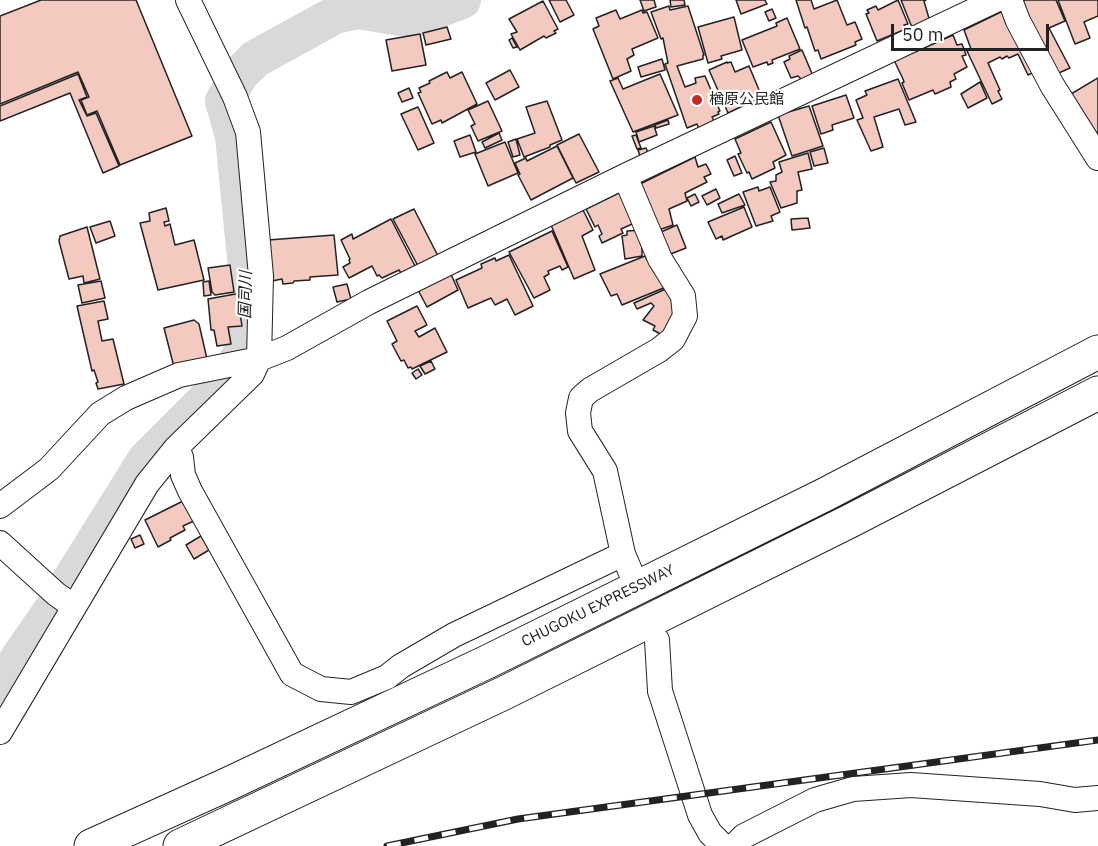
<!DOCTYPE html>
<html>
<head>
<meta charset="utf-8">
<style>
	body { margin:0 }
	#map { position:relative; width:1098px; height:846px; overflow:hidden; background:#fff; font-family:"IBM Plex Sans",sans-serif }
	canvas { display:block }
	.scale { position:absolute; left:891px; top:24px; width:158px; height:27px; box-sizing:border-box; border:3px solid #222; border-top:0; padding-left:8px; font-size:18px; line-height:21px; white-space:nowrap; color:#222; -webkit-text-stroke:4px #fff; paint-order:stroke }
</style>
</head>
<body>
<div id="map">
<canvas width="1098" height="846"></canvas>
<div class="scale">50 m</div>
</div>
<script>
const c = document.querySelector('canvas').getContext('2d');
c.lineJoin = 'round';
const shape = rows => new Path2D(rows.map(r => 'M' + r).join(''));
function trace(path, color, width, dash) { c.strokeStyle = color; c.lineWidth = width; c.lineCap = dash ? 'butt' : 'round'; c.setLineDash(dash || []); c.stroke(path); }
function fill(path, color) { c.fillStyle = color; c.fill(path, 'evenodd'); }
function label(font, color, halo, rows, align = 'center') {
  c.font = font + ' "IBM Plex Sans","Noto Sans JP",sans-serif'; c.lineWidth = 4.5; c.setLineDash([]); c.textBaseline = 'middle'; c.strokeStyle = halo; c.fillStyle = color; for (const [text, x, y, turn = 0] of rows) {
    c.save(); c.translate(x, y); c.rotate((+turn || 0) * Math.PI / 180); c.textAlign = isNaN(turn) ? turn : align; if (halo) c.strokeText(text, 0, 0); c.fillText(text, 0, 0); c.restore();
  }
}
trace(shape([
	[0,686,53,609,146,460,226,380,244,350,247,329,249,289,234,136,224,101,240,74,255,59,335,15,358,10,412,19,462,0]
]), '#d9d9d9', 38);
const building = shape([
	[41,0,136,0,192,136,120,165,97,111,87,115,81,100,89,97,78,72,0,104,0,16,41,0],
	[549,0,566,0,574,15,560,22,549,0],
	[640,0,654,0,656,7,644,11,640,0],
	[670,0,684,0,685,5,671,7,670,0],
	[736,0,765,0,767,4,741,14,736,0],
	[796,0,811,0,814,9,837,0,847,25,855,22,862,39,855,42,856,45,821,59,818,50,815,51,807,27,805,28,796,0],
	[898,0,908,24,904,25,906,29,877,41,866,14,869,13,867,10,876,6,878,10,898,0],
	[901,0,926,0,924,1,930,22,914,28,911,25,901,0],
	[1025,0,1056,0,1065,21,1049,28,1070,68,1052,76,1015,5,1025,0],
	[1058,0,1098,0,1098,16,1084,22,1090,38,1075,44,1058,0],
	[543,1,558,29,554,31,556,33,546,38,544,36,520,50,511,34,517,32,509,19,543,1],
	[669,6,670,10,688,6,704,55,703,55,703,59,677,66,685,87,696,83,695,78,705,76,720,111,718,112,719,114,712,117,715,123,699,129,697,124,687,128,665,64,668,63,663,38,661,39,651,12,669,6],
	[772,9,776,18,769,21,765,12,772,9],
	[1007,9,1039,70,1028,75,1018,54,1009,58,1007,56,1002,59,1000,57,988,63,1000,90,998,91,1002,99,992,104,967,51,971,49,964,30,1007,9],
	[616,10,620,19,642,10,643,13,647,12,658,38,632,49,634,55,627,59,631,71,613,79,593,29,599,26,596,18,616,10],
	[734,17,742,50,721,56,722,59,708,63,698,27,734,17],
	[787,18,800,49,772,60,773,63,768,65,767,62,753,67,742,40,777,26,776,23,787,18],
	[447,27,451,39,426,45,423,33,447,27],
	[420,34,426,65,392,71,386,40,420,34],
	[953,35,957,45,962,44,966,55,962,56,967,67,954,74,956,79,950,82,951,87,935,94,933,90,909,100,902,83,904,82,903,79,893,58,915,52,953,35],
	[512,38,517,47,513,48,509,40,512,38],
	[802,50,813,76,803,81,798,76,791,78,784,62,790,59,789,56,802,50],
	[662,59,665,70,641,77,638,67,662,59],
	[727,62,727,63,731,62,735,72,749,66,762,97,728,113,709,70,727,62],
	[510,70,519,87,495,100,486,83,510,70],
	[447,72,450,78,462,72,477,104,442,123,441,120,432,124,418,93,421,92,419,88,430,83,429,81,447,72],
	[78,74,87,97,79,100,87,116,96,113,119,166,103,173,70,93,0,121,0,106,78,74],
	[660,74,678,115,633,132,610,81,618,78,623,89,660,74],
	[1098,78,1098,137,1066,97,1098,78],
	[898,79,916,122,905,125,899,109,874,117,883,147,871,151,857,120,863,118,856,100,867,95,865,91,898,79],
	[980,82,987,98,968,108,961,94,980,82],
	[409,88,413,98,402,102,398,93,409,88],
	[846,95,854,118,832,125,833,130,821,134,812,106,846,95],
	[488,101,502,131,478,141,471,126,475,124,468,110,488,101],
	[547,101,562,140,550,145,550,147,524,157,517,139,535,133,526,107,547,101],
	[809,106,823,146,792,156,778,115,809,106],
	[418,107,434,143,418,150,401,114,418,107],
	[668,120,669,124,656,128,655,125,668,120],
	[771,122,786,155,773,162,775,168,752,179,749,172,747,173,738,154,741,153,735,139,771,122],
	[654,126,657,135,639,142,636,132,654,126],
	[499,133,502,140,485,148,482,142,499,133],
	[579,134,599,172,576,183,557,145,579,134],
	[470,135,476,152,460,157,454,141,470,135],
	[636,135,641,148,637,149,632,136,636,135],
	[516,139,520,155,513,157,508,142,516,139],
	[505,142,518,173,488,186,475,154,505,142],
	[557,146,573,178,531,200,518,175,520,174,515,163,526,158,527,161,557,146],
	[646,148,648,153,640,156,638,150,646,148],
	[824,148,828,163,814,166,810,152,824,148],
	[808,153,812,169,798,172,802,190,797,191,797,203,781,208,770,182,776,181,776,175,782,172,779,162,808,153],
	[735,156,742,173,734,176,727,160,735,156],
	[695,157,698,167,706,164,711,174,704,177,707,182,685,193,687,201,669,209,673,225,653,232,636,186,695,157],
	[758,187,759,191,770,187,780,212,771,216,773,221,756,226,743,192,758,187],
	[716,189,720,198,707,205,702,196,716,189],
	[625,190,639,221,621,229,623,233,602,243,599,236,602,234,598,225,595,227,586,209,625,190],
	[695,194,699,202,691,206,687,198,695,194],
	[739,194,745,205,722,213,718,204,739,194],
	[744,207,752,227,723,240,722,236,716,239,708,222,744,207],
	[166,208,169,221,164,222,165,226,170,224,175,245,194,240,204,280,158,290,140,223,150,221,149,213,166,208],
	[414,209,438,256,418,266,393,219,414,209],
	[583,210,593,230,582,236,595,270,574,279,551,225,583,210],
	[808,218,810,228,792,230,791,219,808,218],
	[391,219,415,266,401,273,399,270,382,278,379,275,377,276,372,266,349,278,343,267,350,263,349,260,350,259,341,240,352,234,353,239,391,219],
	[110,221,115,236,96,243,90,227,110,221],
	[677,225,686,248,663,257,654,235,677,225],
	[87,227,100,279,84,283,83,276,69,279,59,241,60,236,87,227],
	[642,230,644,247,642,247,642,256,625,259,622,236,627,235,627,231,642,230],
	[552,231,568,267,562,270,560,266,548,271,549,274,544,277,550,290,534,298,509,252,552,231],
	[334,235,338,275,310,277,310,280,294,281,293,283,283,284,282,279,272,281,268,240,334,235],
	[509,255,533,306,515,315,507,299,495,305,491,298,468,308,456,280,482,268,481,264,495,258,496,261,509,255],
	[645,256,647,260,651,258,666,287,622,305,617,294,611,296,600,274,645,256],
	[230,265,234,292,215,295,212,292,208,268,230,265],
	[450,272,458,290,427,307,417,288,450,272],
	[101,281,105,298,82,303,78,285,101,281],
	[209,281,211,295,204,296,203,282,209,281],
	[347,284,351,299,337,302,333,287,347,284],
	[668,288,678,310,664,336,653,330,655,326,643,320,654,306,651,303,637,309,634,303,668,288],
	[241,293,242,306,239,307,242,326,228,327,231,344,217,346,214,330,211,330,208,299,241,293],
	[104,301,108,319,98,321,102,341,113,339,124,384,98,389,96,383,98,382,94,370,92,371,77,306,104,301],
	[417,306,427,325,415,331,419,337,435,328,447,352,412,369,411,367,408,368,404,360,401,361,392,344,397,341,387,321,417,306],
	[194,320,199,324,207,359,174,367,164,328,194,320],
	[431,361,435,369,425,374,420,366,431,361],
	[418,369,422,375,416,379,412,373,418,369],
	[185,500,196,520,183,526,185,530,170,538,171,540,158,547,145,520,185,500],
	[140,535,144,544,135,548,131,539,140,535],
	[201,536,209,550,194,559,186,545,201,536]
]);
fill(building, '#f3c9c0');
trace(building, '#222', 1.5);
const minor = shape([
	[1010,0,1018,21,1052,85,1098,158],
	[625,176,660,259,683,296,685,316,673,339,659,350,590,390,581,398,578,413,580,431,605,471,623,554,631,573],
	[176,448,181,457,183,475,190,491,292,674,321,689,351,692,387,677,401,666,454,635,623,554],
	[0,506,49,469,100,414,126,398,179,375,259,359,287,348,369,302,625,176,996,0],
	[0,543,56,594,73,606],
	[657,640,660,691,700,815,710,833,723,846],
	[0,732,147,484,176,448,252,374,259,359,261,276,248,132,235,97,188,0],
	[734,846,744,836,815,800,853,789,911,785,1040,794,1075,800,1098,798]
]);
const highway = shape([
	[91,846,226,785,487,662,826,494,1098,352],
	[180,846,504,693,850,521,1098,393]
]);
trace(minor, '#222', 26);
trace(highway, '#222', 35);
trace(minor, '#fff', 24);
trace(highway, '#fff', 33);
const rail = shape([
	[387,846,518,819,1098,740]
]);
trace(rail, '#222', 7);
trace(rail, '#fff', 4.5, [14]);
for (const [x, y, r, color] of [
	[697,100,6,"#c62828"]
]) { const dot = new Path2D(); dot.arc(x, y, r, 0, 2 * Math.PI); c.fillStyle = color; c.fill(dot); trace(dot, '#fff', 2); }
label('15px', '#222', '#fff', [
	["楢原公民館",709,100]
], 'left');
label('15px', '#222', '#fff', [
	["CHUGOKU EXPRESSWAY",598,606,-26]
]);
label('italic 16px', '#222', '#fff', [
	["国司川",246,295,-89]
]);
</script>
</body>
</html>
